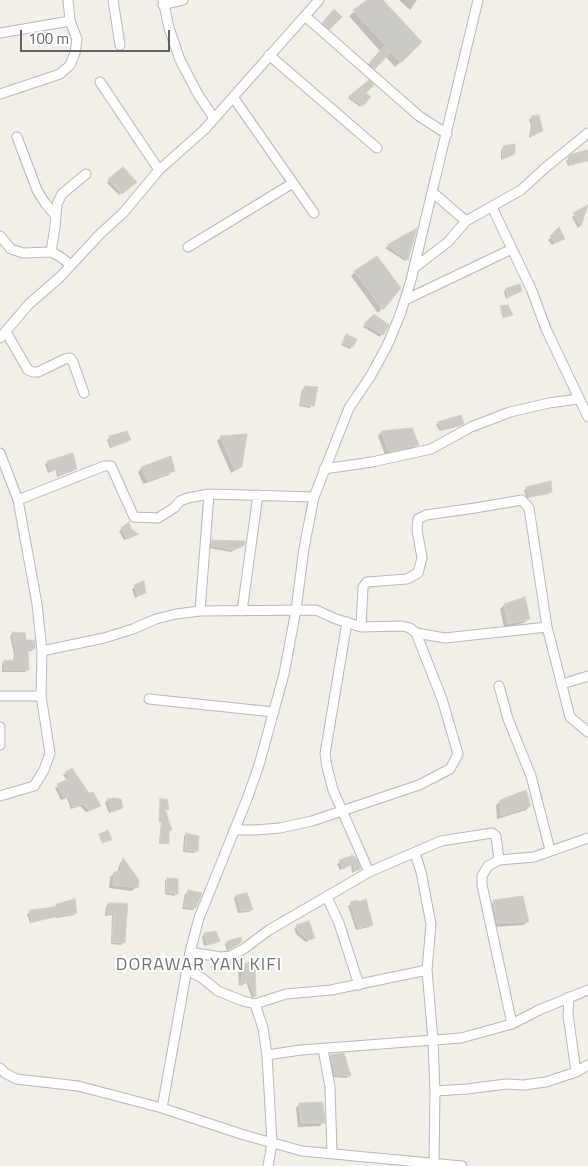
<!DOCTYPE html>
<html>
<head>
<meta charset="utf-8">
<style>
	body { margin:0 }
	#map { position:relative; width:588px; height:1166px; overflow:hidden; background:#f1efe8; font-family:"Titillium Web",sans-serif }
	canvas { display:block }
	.scale { position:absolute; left:20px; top:30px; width:150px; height:22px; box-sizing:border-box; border:2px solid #5f6368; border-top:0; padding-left:6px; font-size:15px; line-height:18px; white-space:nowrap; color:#5f6368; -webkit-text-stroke:4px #fff; paint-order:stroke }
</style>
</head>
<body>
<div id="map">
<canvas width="588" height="1166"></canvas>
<div class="scale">100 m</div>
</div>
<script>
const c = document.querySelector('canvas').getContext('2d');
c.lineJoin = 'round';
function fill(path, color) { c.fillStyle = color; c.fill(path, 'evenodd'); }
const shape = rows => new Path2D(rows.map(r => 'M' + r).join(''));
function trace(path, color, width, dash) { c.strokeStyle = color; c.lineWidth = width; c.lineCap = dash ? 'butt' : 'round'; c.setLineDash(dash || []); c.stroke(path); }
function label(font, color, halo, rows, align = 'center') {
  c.font = font + ' "Titillium Web",sans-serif'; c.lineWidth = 4; c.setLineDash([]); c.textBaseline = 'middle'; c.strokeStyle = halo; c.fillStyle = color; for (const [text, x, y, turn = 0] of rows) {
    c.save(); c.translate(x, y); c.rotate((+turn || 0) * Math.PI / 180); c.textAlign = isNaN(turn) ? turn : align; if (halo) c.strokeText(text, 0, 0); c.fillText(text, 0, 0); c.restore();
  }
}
fill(shape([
	[369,0,381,0,421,42,395,67,385,56,369,73,364,69,380,51,349,16],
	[399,0,417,0,410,10],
	[334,11,332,27,326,31,321,26],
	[369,82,364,94,369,97,360,107,348,98],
	[532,117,542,131,529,138,531,125,529,120],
	[504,147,514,154,501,160,501,150],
	[588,151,588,161,568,166,566,161,572,155],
	[109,180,133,184,119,195,107,183],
	[586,207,580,226,578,228,572,217],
	[559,229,563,239,552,245,548,240],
	[415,230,407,259,405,261,385,248],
	[355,272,400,288,378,313,351,276],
	[506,289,521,291,506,299,504,292],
	[374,315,387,326,380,337,363,327],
	[346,335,352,347,350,349,341,345],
	[305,387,312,405,310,408,299,406,302,390],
	[438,423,463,423,460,426,440,431,436,425],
	[382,432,417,445,413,449,385,455,378,436],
	[127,433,129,440,127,442,110,448,107,440,109,438],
	[221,437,241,467,231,473,217,441],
	[48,462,76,469,73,471,57,477,56,470,48,473,45,464],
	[142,468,173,470,169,475,143,484,138,472],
	[550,483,550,491,548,494,527,498,524,491,526,488],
	[122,529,135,536,124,540,119,531],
	[212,541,244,545,231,552,209,548,210,544],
	[143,583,145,593,135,598,132,589],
	[524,599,528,619,524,623,504,627,500,609,504,605],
	[13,633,34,648,32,651,27,651,27,670,25,672,2,672,2,664,4,661,13,662,14,654,10,636],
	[66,773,99,806,97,808,86,812,80,806,71,809,67,798,61,800,55,788,68,781,63,775],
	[107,800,120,800,121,808,109,813,105,803],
	[160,800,167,809,163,810,167,831,167,844,159,844,161,822,159,822],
	[501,801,530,806,526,810,497,819,496,805],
	[186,834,198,837,197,851,194,853,183,852,184,836],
	[351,856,356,860,360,869,352,873,351,865,340,870,337,864],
	[123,860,136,887,132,891,109,888,110,877,114,873,117,873,120,863],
	[168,879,177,893,174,896,165,894,165,881],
	[188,891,195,907,193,910,182,909,185,894],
	[246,895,251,910,249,912,238,913,234,898,236,896],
	[494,901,528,921,524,925,493,927,490,906],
	[108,904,126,904,123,942,121,945,111,944,112,915,105,916,106,907],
	[351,904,372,925,369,927,356,930,348,906],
	[55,906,56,913,76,912,74,915,56,918,56,917,30,923,27,914,30,912],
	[297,926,313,938,306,942,297,935,294,929],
	[215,932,218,941,216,943,204,946,202,937,204,934],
	[227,942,241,942,227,951,225,944],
	[254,963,255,996,252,998,246,982,239,986,238,967,241,965],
	[331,1056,349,1076,347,1078,333,1077,329,1058],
	[300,1104,324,1122,320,1126,298,1127,296,1108]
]), '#0003');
const building = shape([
	[367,0,383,0,422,42,401,63,391,52,375,69,369,63,385,45,353,10,367,0],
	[334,9,342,17,330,29,322,23,334,9],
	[369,80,374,85,366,93,371,97,363,106,349,96,369,80],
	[539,115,543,131,531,136,533,122,531,116,539,115],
	[515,144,515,154,503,159,503,146,515,144],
	[588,150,588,160,570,165,568,157,572,154,588,150],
	[123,167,137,182,122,194,108,179,123,167],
	[588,205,581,226,573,213,588,205],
	[559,227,565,239,555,243,550,236,559,227],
	[417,228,408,260,387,245,417,228],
	[377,256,401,288,383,310,354,271,377,256],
	[520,284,522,291,508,297,506,288,520,284],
	[508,305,513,315,503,318,500,306,508,305],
	[374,314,389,325,383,335,364,324,374,314],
	[346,334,357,339,353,347,342,343,346,334],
	[305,386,318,387,314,406,301,404,305,386],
	[461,415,464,424,443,430,437,422,461,415],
	[412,428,419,445,389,452,381,431,412,428],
	[127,431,131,440,112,446,109,436,127,431],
	[247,434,242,467,235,470,220,436,247,434],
	[73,453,77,469,59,475,58,469,51,471,47,461,73,453],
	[171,456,175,471,148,481,141,467,171,456],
	[551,481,552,492,530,497,526,487,551,481],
	[129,522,131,529,139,534,127,539,121,528,129,522],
	[212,540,245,541,245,545,234,550,211,546,212,540],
	[144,581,146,593,138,596,134,585,144,581],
	[525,597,530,619,508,624,504,604,525,597],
	[12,632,25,633,26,640,35,640,35,649,28,649,29,670,4,670,4,660,15,661,16,651,12,632],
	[72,768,89,793,93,792,101,806,89,810,83,804,73,807,69,797,64,798,57,784,70,778,65,772,72,768],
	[526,790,531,806,501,816,500,800,526,790],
	[114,798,121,799,123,808,112,812,107,799,114,798],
	[160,798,161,799,167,799,169,810,165,809,172,830,169,831,169,844,160,843,162,822,159,822,160,798],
	[108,830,112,840,102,843,99,834,108,830],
	[186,833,199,836,198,851,185,850,186,833],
	[351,854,357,859,361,869,355,871,353,863,343,869,339,860,352,856,351,854],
	[123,858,139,880,138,888,113,885,114,872,120,871,123,858],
	[167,878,178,879,178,894,166,892,167,878],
	[188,890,202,893,196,908,184,907,188,890],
	[247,893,253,910,241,911,236,895,247,893],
	[523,896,529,922,497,923,493,900,523,896],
	[75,899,77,913,58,916,58,915,32,922,29,910,56,907,56,904,75,899],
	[366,899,373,925,358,928,350,902,357,900,358,902,366,899],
	[108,903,127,903,128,913,127,913,125,943,112,942,114,913,107,914,108,903],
	[309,921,315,938,309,940,299,932,296,925,309,921],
	[216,931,220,941,207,945,204,933,216,931],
	[241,937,242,942,229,950,227,941,241,937],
	[255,962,256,996,255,997,249,981,241,986,242,973,240,964,255,962],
	[344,1053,351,1076,335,1075,332,1062,330,1055,344,1053],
	[323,1102,325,1123,301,1123,299,1103,323,1102]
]);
fill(building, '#cccac5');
trace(building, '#d6d1c6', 1);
const street = shape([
	[113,0,120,45],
	[163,0,169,28,180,60,199,96,214,118],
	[163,5,183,0],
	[305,16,419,116,447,134],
	[0,33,70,21],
	[269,55,377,148],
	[100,82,159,170],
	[0,94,60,74,70,65,75,53,77,39,70,21,68,0],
	[233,97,314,213],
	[17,137,37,190,45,203,55,215],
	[432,192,466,221],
	[492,207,532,291,546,329,588,417],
	[0,236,11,249,23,253,51,252,59,256,71,265],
	[188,247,293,183],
	[51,252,55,227,57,204,62,194,86,174],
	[414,268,448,242,466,221,521,190,545,168,588,133],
	[405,300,512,249],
	[6,332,28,370,33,372,38,372,65,359,70,358,73,362,84,393],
	[0,338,29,304,60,277,101,233,123,213,159,170,204,130,319,0],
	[0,453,18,500,37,604,42,651,41,696,50,753,44,770,34,786,0,796],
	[324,469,372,462,431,449,471,427,510,412,549,403,578,399],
	[18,500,104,466,111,466,134,517,158,518,174,508,180,501,188,498,209,494,314,497],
	[200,611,209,494],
	[242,611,258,495],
	[347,622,325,754,327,767,333,790,369,872],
	[361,627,363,587,367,582,407,579,418,573,422,558,417,530,418,519,426,515,475,508,522,500,529,508,547,627,570,717,588,732],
	[416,633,445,638,547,627],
	[42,651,104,638,133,629,156,619,176,614,200,611,316,610,336,619,361,627,402,626,410,628,416,633,442,699,458,754,450,769,419,785,312,821,280,828,255,830,234,830],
	[562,684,588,676],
	[499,686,508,719,531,776,550,850],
	[0,696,41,696],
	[149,699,274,712],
	[0,727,0,745],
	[415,853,421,872,431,924,427,970,433,1041,435,1091,434,1166],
	[499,860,488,866,482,876,482,885,512,1024],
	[327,897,339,923,359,985],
	[190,952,220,957,231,956,245,948,269,930,369,872,441,841,492,833,496,836,499,860,534,857,588,838],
	[186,969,202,978,218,991,243,1001,255,1004,286,994,331,990,427,970],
	[569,997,568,1015,576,1072],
	[255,1004,263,1028,267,1055,272,1143,268,1166],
	[323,1049,330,1087,332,1153],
	[267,1055,301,1050,461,1038,512,1024,539,1010,588,990],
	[0,1068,5,1073,16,1079,78,1086,162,1108,244,1135,302,1151,462,1166],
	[435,1091,467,1089,506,1084,524,1085,546,1082,576,1072,588,1065],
	[162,1108,190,952,199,918,247,799,259,765,284,674,296,610,304,548,314,497,349,408,370,377,387,346,400,315,411,280,478,0]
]);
trace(street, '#b5b8bc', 11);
trace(street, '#fff', 9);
c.letterSpacing = '1px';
label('18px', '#70757a', '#fff', [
	["DORAWAR YAN KIFI",199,966]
]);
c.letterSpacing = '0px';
</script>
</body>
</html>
